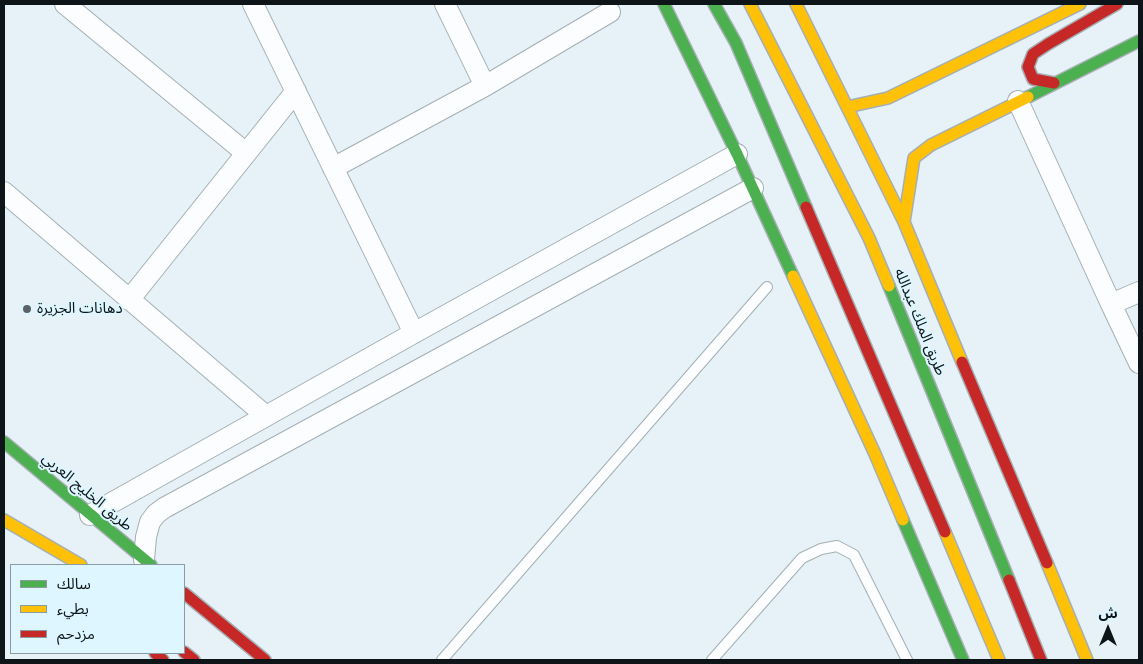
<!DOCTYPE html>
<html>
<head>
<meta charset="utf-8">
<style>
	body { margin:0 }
	#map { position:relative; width:1143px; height:664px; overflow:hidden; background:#e6f2f7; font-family:Figtree,"Noto Sans Arabic",sans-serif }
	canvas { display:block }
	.frame { position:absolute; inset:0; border:5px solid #0d1518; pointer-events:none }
	.legend { position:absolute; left:10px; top:564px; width:175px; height:90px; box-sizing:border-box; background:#def6ff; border:1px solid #8a9ca3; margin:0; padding:6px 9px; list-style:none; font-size:15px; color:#0d1518 }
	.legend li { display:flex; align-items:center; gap:10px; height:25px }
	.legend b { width:25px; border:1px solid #8a9ca3 }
	.north { position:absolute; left:1083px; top:604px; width:50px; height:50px; -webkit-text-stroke:4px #def6ff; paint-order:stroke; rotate:0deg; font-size:14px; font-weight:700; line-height:20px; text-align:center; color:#0d1518 }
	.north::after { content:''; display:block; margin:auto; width:18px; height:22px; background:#0d1518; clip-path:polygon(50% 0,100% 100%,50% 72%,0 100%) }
</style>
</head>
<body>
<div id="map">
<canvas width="1143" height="664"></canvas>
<div class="frame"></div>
<ul class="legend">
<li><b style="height:6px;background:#4caf50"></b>سالك</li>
<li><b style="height:6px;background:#ffc107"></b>بطيء</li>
<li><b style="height:6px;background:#c62828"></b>مزدحم</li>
</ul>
<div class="north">ش</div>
</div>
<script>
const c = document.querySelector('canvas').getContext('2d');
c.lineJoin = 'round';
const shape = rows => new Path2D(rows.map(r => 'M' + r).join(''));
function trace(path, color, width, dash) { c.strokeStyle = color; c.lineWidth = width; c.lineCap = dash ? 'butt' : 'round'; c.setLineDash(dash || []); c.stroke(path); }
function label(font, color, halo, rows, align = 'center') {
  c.font = font + ' Figtree,"Noto Sans Arabic",sans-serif'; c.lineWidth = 4; c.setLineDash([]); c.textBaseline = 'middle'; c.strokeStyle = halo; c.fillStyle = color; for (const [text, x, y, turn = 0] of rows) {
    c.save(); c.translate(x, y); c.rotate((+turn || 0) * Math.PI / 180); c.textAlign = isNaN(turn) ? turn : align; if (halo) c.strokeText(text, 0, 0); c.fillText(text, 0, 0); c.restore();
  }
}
const lane = shape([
	[442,660,767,287],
	[712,660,802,558,821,549,837,546,854,555,907,660]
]);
const street = shape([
	[65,4,246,153],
	[253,4,414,333],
	[445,4,485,86],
	[1018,101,1111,304],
	[333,168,485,86,610,12],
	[4,192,266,416],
	[1139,292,1111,304,1139,363],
	[129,300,296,91],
	[90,515,414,333,737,154],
	[144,560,146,537,150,522,156,514,164,508,753,188]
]);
const fast = shape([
	[664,4,737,154,793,276],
	[714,4,736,43,806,207],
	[1028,97,1139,41],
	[889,286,1009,580],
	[4,442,151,565],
	[903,520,963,660]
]);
const slow = shape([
	[750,4,869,238,889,286],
	[796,4,904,222,962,362],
	[847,107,888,98,1080,4],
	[904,222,914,158,931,145,1028,97],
	[793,276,875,454,903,520],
	[4,520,81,565],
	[945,532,999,660],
	[1047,563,1087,660]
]);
const jam = shape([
	[1054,83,1033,79,1028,67,1033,54,1048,44,1117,4],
	[806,207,945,532],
	[962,362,1047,563],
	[1009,580,1041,660],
	[184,593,265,660],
	[184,652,194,660],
	[155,653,163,660]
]);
trace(lane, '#a5afb3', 12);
trace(street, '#a5afb3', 22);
trace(fast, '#a5afb3', 14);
trace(slow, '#a5afb3', 14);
trace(jam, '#a5afb3', 14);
trace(lane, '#fbfdfe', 10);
trace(street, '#fbfdfe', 20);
trace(fast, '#4caf50', 11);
trace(slow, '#ffc107', 11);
trace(jam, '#c62828', 11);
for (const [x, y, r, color] of [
	[27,309,5,"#596266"]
]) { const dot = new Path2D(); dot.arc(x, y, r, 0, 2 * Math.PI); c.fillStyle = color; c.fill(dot); trace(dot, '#def6ff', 2); }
label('15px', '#0d1518', '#def6ff', [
	["دهانات الجزيرة",37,309]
], 'left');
label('15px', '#0d1518', '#def6ff', [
	["طريق الملك عبدالله",920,322,68],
	["طريق الخليج العربي",87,492,40]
]);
</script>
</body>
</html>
